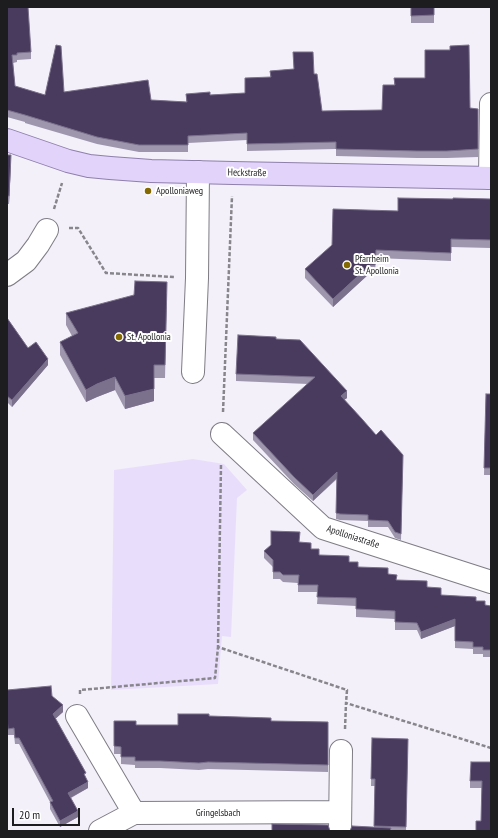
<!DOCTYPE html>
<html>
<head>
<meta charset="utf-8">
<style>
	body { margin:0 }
	#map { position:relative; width:498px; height:838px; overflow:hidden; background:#f3f0fa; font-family:"PT Sans Narrow",sans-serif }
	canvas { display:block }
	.frame { position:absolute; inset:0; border:8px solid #1d1c1f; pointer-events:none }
	.scale { position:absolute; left:12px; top:808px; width:68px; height:18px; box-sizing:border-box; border:2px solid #1d1c1f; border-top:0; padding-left:5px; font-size:12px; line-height:14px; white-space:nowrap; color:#1d1c1f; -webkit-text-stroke:3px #fff; paint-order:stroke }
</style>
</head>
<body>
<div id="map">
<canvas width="498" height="838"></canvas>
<div class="frame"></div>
<div class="scale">20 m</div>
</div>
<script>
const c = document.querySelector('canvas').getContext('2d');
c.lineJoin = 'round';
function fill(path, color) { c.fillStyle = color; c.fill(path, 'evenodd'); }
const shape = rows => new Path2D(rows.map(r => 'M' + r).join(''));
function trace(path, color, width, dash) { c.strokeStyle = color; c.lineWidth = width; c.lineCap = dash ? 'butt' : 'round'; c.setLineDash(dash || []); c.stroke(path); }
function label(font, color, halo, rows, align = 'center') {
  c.font = font + ' "PT Sans Narrow",sans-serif'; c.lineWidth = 4; c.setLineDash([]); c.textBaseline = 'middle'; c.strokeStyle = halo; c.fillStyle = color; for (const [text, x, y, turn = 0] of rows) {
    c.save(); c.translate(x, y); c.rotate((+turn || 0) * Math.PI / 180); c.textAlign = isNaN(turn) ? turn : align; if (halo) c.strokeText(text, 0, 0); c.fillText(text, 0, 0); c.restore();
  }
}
fill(shape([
	[193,459,224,464,247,490,237,498,231,637,222,636,218,684,111,690,114,470]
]), '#e8defb');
const minor = shape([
	[490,178,491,104],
	[7,275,26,261,38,245,47,230],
	[193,372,197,278,198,172],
	[222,434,323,528,491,582],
	[77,716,134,813],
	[100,831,134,813,340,812],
	[340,831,341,751]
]);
const major = shape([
	[7,140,68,161,89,166,110,168,151,171,233,173,491,178]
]);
trace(minor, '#7f7c85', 24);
trace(major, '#8f7fab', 24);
trace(shape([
	[54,209,62,183],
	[69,228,78,228,106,273,174,277],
	[223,412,232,196],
	[221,465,218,647,347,690,346,703],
	[80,694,80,690,215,678,218,647],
	[345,729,346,703,491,748]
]), '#88868c', 2.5, [4, 2]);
trace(minor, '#fff', 22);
trace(major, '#e1d3fa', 22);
fill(shape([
	[7,7,31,52,31,59,17,60,17,62,13,63,15,86,45,95,64,92,151,100,186,102,186,94,210,95,245,93,270,77,270,71,294,69,293,52,314,74,322,111,382,110,394,85,394,78,470,108,478,109,478,157,447,158,417,158,336,156,336,149,247,151,247,140,188,143,188,152,139,152,97,144,25,123,25,122,7,117],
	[411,7,434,7,434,23,411,23],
	[7,155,11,163,9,204,7,204],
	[453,199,491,199,491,248,451,247,451,261,376,258,375,273,370,273,333,307,305,278,305,269,398,211],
	[167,294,165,378,154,378,154,401,125,409,115,390,97,397,86,402,60,355,60,342,72,336,66,325,66,313],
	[7,318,28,348,48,365,12,407,7,402],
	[276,339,347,398,344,400,376,435,403,455,401,540,395,538,388,527,368,527,368,521,340,520,336,519,337,479,313,501,294,484,253,440,253,433,308,384,236,381,236,374],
	[486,394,491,394,491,475,484,475],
	[300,542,319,555,349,562,358,567,388,574,397,580,427,587,441,595,476,601,485,605,491,606,491,657,483,657,483,654,473,654,473,649,455,648,455,626,421,639,417,630,395,630,395,619,356,617,356,606,317,604,318,592,298,592,298,583,283,582,280,579,273,579,273,567,264,558,264,551],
	[7,690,52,696,63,712,55,719,86,778,88,788,71,798,78,817,60,827,50,809,50,802,19,744,15,744,14,735,8,735,7,724],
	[209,716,271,721,328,722,328,772,208,769,199,770,160,768,135,768,135,765,121,764,121,754,114,754,114,721,136,725,178,725],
	[372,738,408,739,406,831,350,831,374,827,375,786,371,786],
	[491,762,481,821,482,788,470,788,470,781]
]), '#9e96ac');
fill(shape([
	[11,155,11,163,9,204,9,196],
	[370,265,370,273,333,307,333,299],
	[48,359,48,365,12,407,12,400],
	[115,377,115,390,97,397,86,402,86,390,97,384],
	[154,389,154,401,125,409,125,396],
	[347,391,347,398,341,402,341,396],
	[337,472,337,478,313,501,313,495],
	[455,619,455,626,421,639,421,632],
	[63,705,63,712,53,721,53,714],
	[88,782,88,788,68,799,68,793],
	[78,811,78,817,60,827,60,821]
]), '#7b718c');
const building = shape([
	[7,7,28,7,31,52,17,53,17,55,12,55,15,86,45,95,56,45,61,46,64,92,148,80,151,100,187,102,186,94,210,92,210,95,245,93,245,78,271,77,270,71,294,69,293,52,313,52,314,74,317,74,322,111,382,110,383,85,395,85,394,78,425,78,425,50,450,50,450,46,469,45,470,108,478,109,478,149,447,151,417,151,336,149,336,142,247,144,247,133,188,136,188,145,139,145,97,137,25,115,7,110,7,7],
	[411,7,434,7,434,15,411,16,411,7],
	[7,155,11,155,9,196,7,196,7,155],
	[398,198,453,199,453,198,491,199,491,240,451,239,451,253,376,250,375,265,370,265,333,299,305,269,332,245,333,209,398,211,398,198],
	[135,281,167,282,165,365,154,365,154,389,125,396,115,377,97,384,86,390,60,342,78,333,66,313,134,295,135,281],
	[7,318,28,348,36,342,48,359,12,400,7,396,7,318],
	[238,335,276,337,276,339,300,340,347,391,341,396,362,419,376,435,381,430,403,455,401,534,395,532,388,521,368,520,368,515,340,514,336,513,337,472,313,495,294,477,253,433,315,377,236,374,238,335],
	[486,394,491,394,491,468,484,468,486,394],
	[271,531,300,532,299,542,311,543,311,549,319,549,319,555,349,556,349,562,358,562,358,567,388,568,388,574,397,575,396,580,427,581,427,587,441,588,441,595,476,597,476,601,485,601,485,605,491,606,491,650,483,650,483,647,473,647,473,642,455,641,455,619,421,632,417,623,395,622,395,611,356,609,356,598,317,597,318,585,298,585,299,575,283,575,280,572,273,572,273,560,264,551,271,545,271,531],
	[51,686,52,696,63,705,53,714,86,773,84,774,88,782,68,793,78,811,60,821,50,802,53,801,19,738,15,738,14,728,8,729,7,718,7,690,51,686],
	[178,714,209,714,209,716,271,718,271,721,328,722,328,765,208,762,199,763,160,761,135,761,135,757,121,757,121,747,114,746,114,721,136,721,136,725,178,725,178,714],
	[372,738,408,739,406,827,374,826,375,779,371,779,372,738],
	[471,762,491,762,491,831,476,831,476,821,481,821,482,781,470,781,471,762],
	[272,824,328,825,330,831,272,831,272,824],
	[352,826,391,828,390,831,350,831,352,826]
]);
fill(building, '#483b5d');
trace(building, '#7b718c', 1);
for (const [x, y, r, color] of [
	[148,191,4,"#846902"],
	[347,265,4,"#846902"],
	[119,337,4,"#846902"]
]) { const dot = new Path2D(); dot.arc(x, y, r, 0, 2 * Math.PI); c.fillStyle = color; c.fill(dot); trace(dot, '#fff', 1.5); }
label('10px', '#1d1c1f', '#fff', [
	["Heckstraße",247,173,1],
	["Apolloniastraße",353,537,18],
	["Gringelsbach",218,813]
]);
label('10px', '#1d1c1f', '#fff', [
	["Apolloniaweg",156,191],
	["Pfarrheim",355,259],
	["St. Apollonia",355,271],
	["St. Apollonia",127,337]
], 'left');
</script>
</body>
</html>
